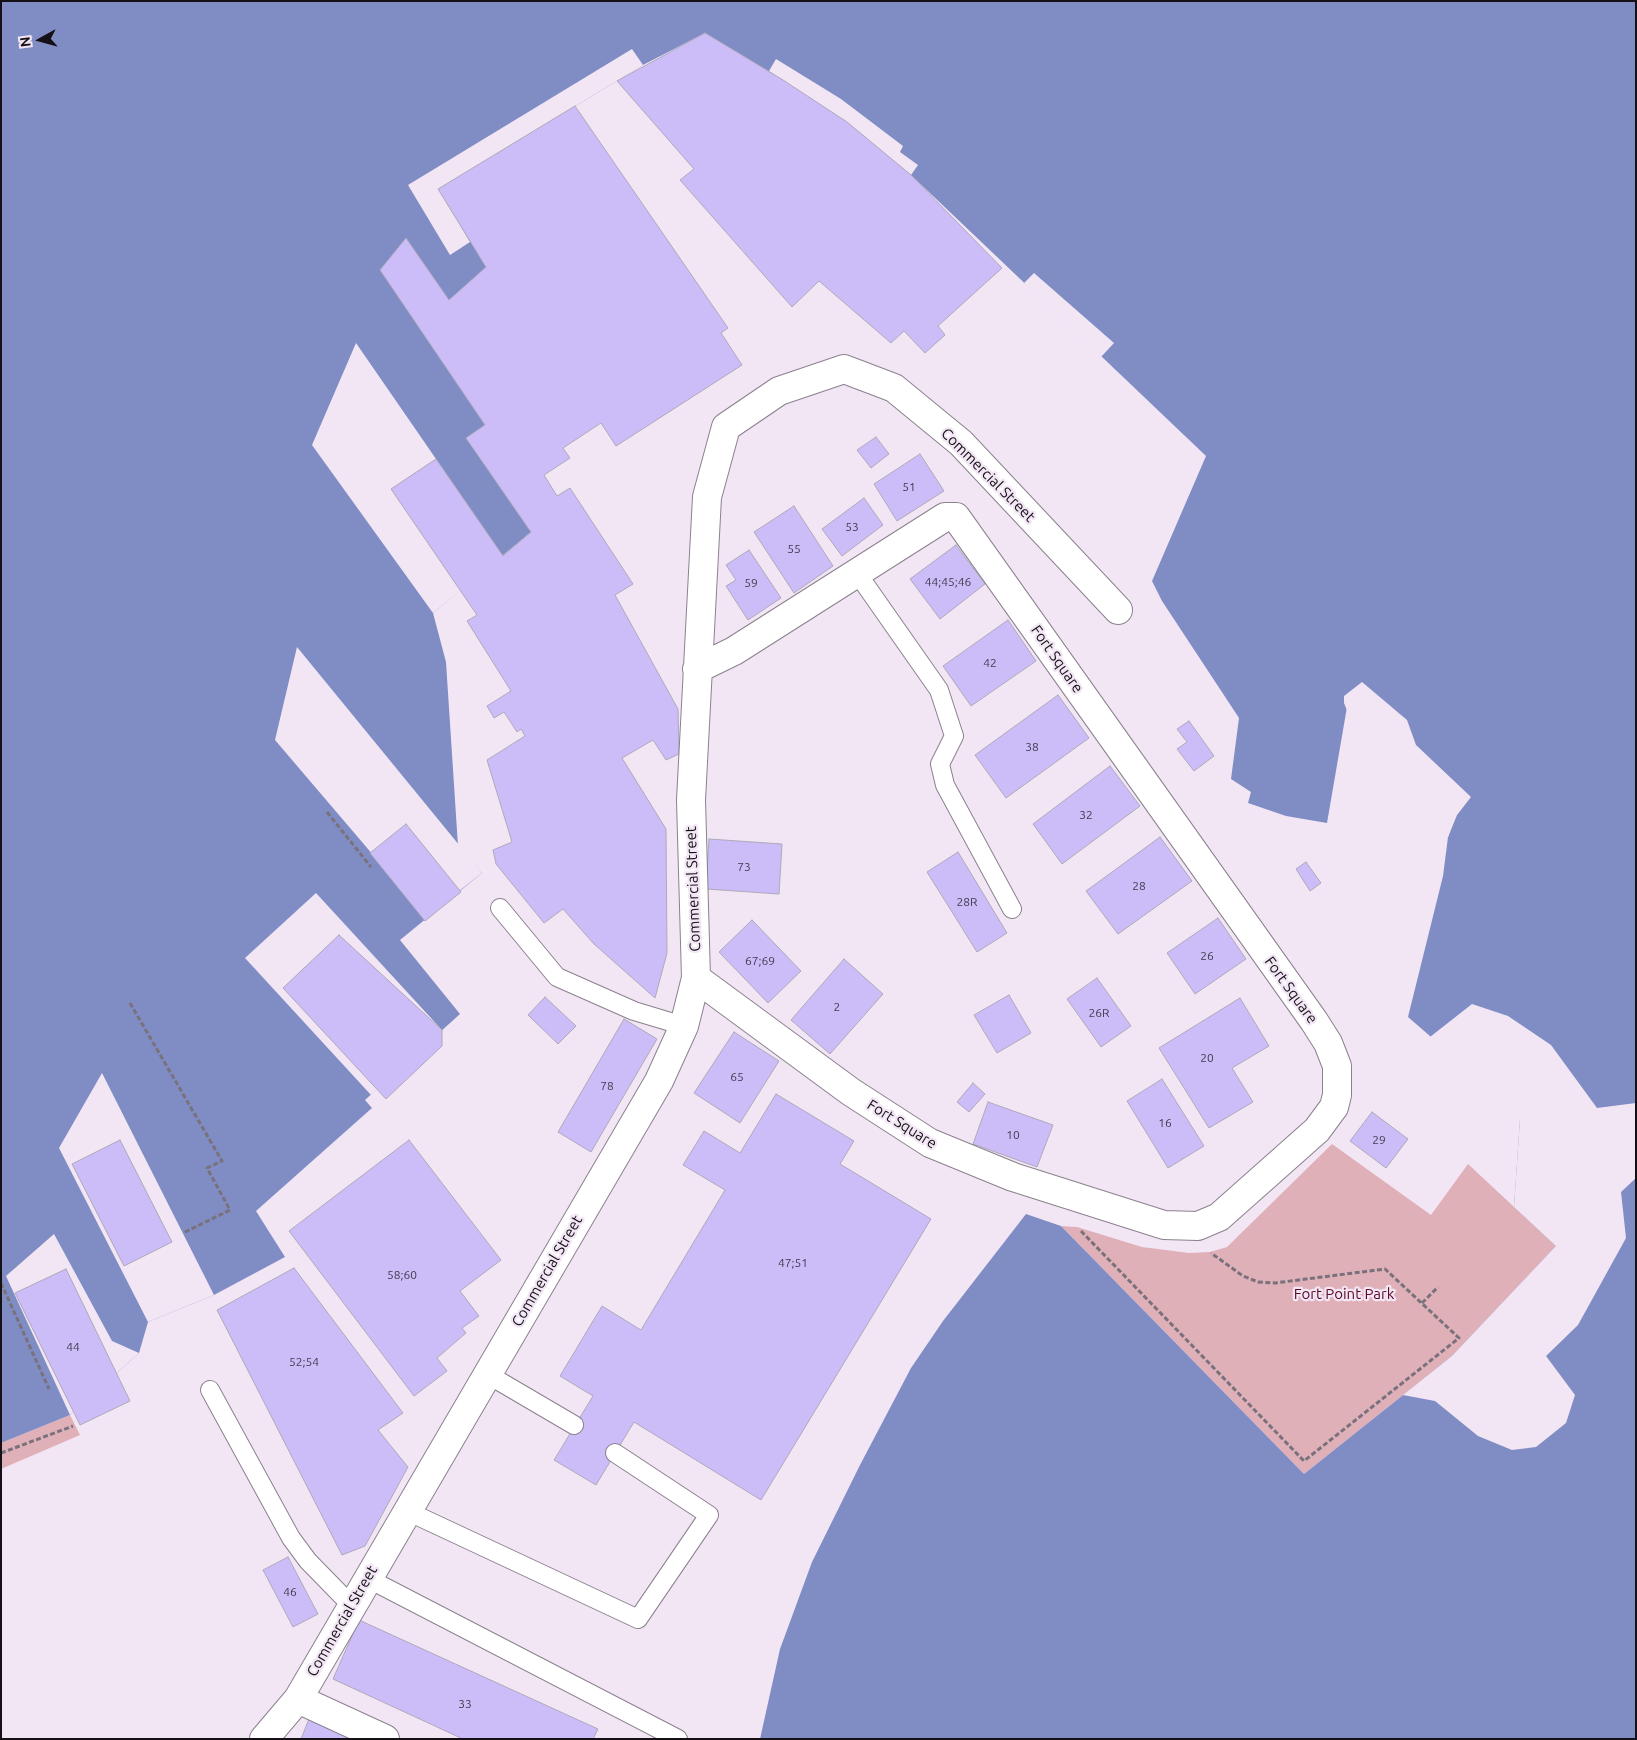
<!DOCTYPE html>
<html>
<head>
<meta charset="utf-8">
<style>
	body { margin:0 }
	#map { position:relative; width:1637px; height:1740px; overflow:hidden; background:#f2e6f5; font-family:Ubuntu,sans-serif }
	canvas { display:block }
	.frame { position:absolute; inset:0; border:2px solid #141015; pointer-events:none }
	.north { position:absolute; left:15px; top:15px; width:50px; height:50px; -webkit-text-stroke:4px #f2e6f5; paint-order:stroke; rotate:263deg; font-size:14px; font-weight:700; line-height:20px; text-align:center; color:#141015 }
	.north::after { content:''; display:block; margin:auto; width:18px; height:22px; background:#141015; clip-path:polygon(50% 0,100% 100%,50% 72%,0 100%) }
</style>
</head>
<body>
<div id="map">
<canvas width="1637" height="1740"></canvas>
<div class="frame"></div>
<div class="north">N</div>
</div>
<script>
const c = document.querySelector('canvas').getContext('2d');
c.lineJoin = 'round';
function fill(path, color) { c.fillStyle = color; c.fill(path, 'evenodd'); }
const shape = rows => new Path2D(rows.map(r => 'M' + r).join(''));
function trace(path, color, width, dash) { c.strokeStyle = color; c.lineWidth = width; c.lineCap = dash ? 'butt' : 'round'; c.setLineDash(dash || []); c.stroke(path); }
function label(font, color, halo, rows, align = 'center') {
  c.font = font + ' Ubuntu,sans-serif'; c.lineWidth = 4.5; c.setLineDash([]); c.textBaseline = 'middle'; c.strokeStyle = halo; c.fillStyle = color; for (const [text, x, y, turn = 0] of rows) {
    c.save(); c.translate(x, y); c.rotate((+turn || 0) * Math.PI / 180); c.textAlign = isNaN(turn) ? turn : align; if (halo) c.strokeText(text, 0, 0); c.fillText(text, 0, 0); c.restore();
  }
}
fill(shape([
	[1332,1144,1431,1215,1468,1164,1556,1246,1452,1356,1304,1474,1061,1226,1077,1227,1142,1247,1189,1253,1210,1252,1227,1247],
	[70,1415,80,1435,1,1469,1,1443]
]), '#e0b0b9');
fill(shape([
	[1,1,1636,1,1636,1739,760,1739,780,1649,812,1562,860,1465,911,1368,943,1321,1026,1214,1061,1226,1304,1474,1452,1356,1556,1246,1514,1207,1520,1119,1513,1108,1408,1017,1443,876,1448,837,1456,815,1388,725,1363,702,1347,707,1327,823,1286,816,1248,803,1251,792,1231,779,1239,718,1162,601,1152,581,1206,456,911,175,847,122,783,80,705,33,643,65,439,189,486,267,552,358,485,425,466,438,531,532,433,613,446,662,458,846,482,873,400,940,460,1014,365,1100,372,1108,256,1211,285,1257,214,1295,148,1322,139,1353,70,1415,1,1443]
]), '#808dc4');
fill(shape([
	[632,49,643,65,439,189,470,242,450,255,408,185],
	[776,59,841,99,903,146,900,152,918,165,911,175,847,122,769,71],
	[1034,273,1114,343,1101,357,1024,283],
	[356,343,503,556,433,613,312,445],
	[297,647,482,873,426,917,275,740],
	[1362,682,1407,720,1416,745,1471,797,1457,815,1448,837,1445,836,1454,816,1389,767,1380,749,1385,726,1362,705,1349,708,1348,713,1344,703,1344,696],
	[316,893,442,1030,371,1095,245,958],
	[1472,1004,1508,1016,1551,1045,1597,1108,1636,1103,1636,1178,1621,1192,1626,1238,1578,1325,1546,1356,1575,1395,1566,1423,1536,1447,1512,1450,1478,1436,1435,1401,1403,1395,1452,1356,1556,1246,1514,1207,1520,1119,1517,1118,1511,1110,1449,1062,1434,1045,1430,1037],
	[102,1073,214,1295,148,1322,59,1148],
	[54,1234,112,1341,139,1353,70,1415,6,1276]
]), '#f2e6f5');
const building = shape([
	[705,33,783,80,847,122,911,175,1002,268,938,326,945,335,925,353,904,331,891,343,819,281,792,307,680,180,694,169,617,81,705,33],
	[575,106,728,328,721,333,742,365,616,446,601,423,563,448,570,458,544,475,557,496,570,488,633,584,615,595,678,709,679,754,666,760,653,740,622,758,666,829,667,953,655,998,594,944,563,909,544,923,496,864,493,850,512,842,487,760,525,736,521,729,517,732,504,712,494,718,487,706,511,691,467,621,477,615,391,489,436,459,503,556,531,532,466,438,485,425,380,270,406,238,449,300,486,267,438,189,575,106],
	[876,437,889,454,871,468,857,450,876,437],
	[920,454,944,491,897,521,874,484,920,454],
	[864,498,883,525,842,556,822,529,864,498],
	[794,506,833,566,794,593,754,532,794,506],
	[956,545,985,584,940,619,910,579,956,545],
	[749,550,781,598,748,620,726,586,736,580,726,565,749,550],
	[1008,620,1036,661,971,706,943,666,1008,620],
	[1058,695,1089,738,1006,798,975,755,1058,695],
	[1189,721,1214,756,1194,771,1177,749,1187,742,1177,729,1189,721],
	[1110,766,1140,806,1062,864,1033,824,1110,766],
	[406,824,461,892,425,921,370,853,406,824],
	[1160,837,1192,881,1118,934,1086,891,1160,837],
	[709,839,782,844,779,894,706,889,709,839],
	[958,852,1007,933,977,952,927,872,958,852],
	[1306,862,1321,883,1310,891,1296,869,1306,862],
	[1218,918,1246,959,1195,994,1167,953,1218,918],
	[752,920,801,971,768,1003,719,952,752,920],
	[339,935,442,1030,442,1046,386,1099,283,988,339,935],
	[844,959,883,994,830,1054,791,1020,844,959],
	[1097,978,1131,1026,1101,1047,1067,999,1097,978],
	[1009,995,1031,1033,997,1053,974,1015,1009,995],
	[545,997,576,1026,558,1044,528,1015,545,997],
	[1240,998,1269,1046,1232,1068,1253,1102,1209,1128,1159,1048,1240,998],
	[624,1019,657,1039,591,1152,558,1132,624,1019],
	[734,1032,779,1061,740,1123,694,1093,734,1032],
	[1162,1079,1204,1146,1168,1168,1127,1101,1162,1079],
	[973,1083,985,1094,969,1112,957,1102,973,1083],
	[776,1094,854,1141,840,1164,931,1219,761,1500,634,1422,596,1485,554,1460,593,1396,560,1376,602,1306,641,1330,725,1190,683,1165,704,1131,740,1153,776,1094],
	[988,1102,1053,1125,1037,1167,973,1144,988,1102],
	[1372,1112,1408,1139,1386,1168,1350,1141,1372,1112],
	[120,1140,172,1242,124,1266,72,1164,120,1140],
	[409,1140,501,1260,460,1291,479,1316,462,1328,466,1333,437,1358,447,1371,414,1396,289,1231,409,1140],
	[294,1268,403,1413,378,1430,408,1467,365,1546,342,1555,217,1310,294,1268],
	[66,1269,130,1401,80,1425,15,1293,66,1269],
	[288,1557,318,1614,293,1627,263,1570,288,1557],
	[359,1620,598,1729,593,1739,463,1739,333,1679,359,1620],
	[309,1719,354,1739,301,1739,309,1719]
]);
fill(building, '#ccbcf8');
trace(building, '#ada9b9', 1);
const lane = shape([
	[857,573,939,690,954,736,940,764,945,785,1012,909],
	[500,908,557,977,634,1011,684,1026],
	[487,1374,574,1425],
	[210,1390,291,1538,308,1561,351,1605],
	[407,1511,638,1619,709,1515,615,1453],
	[367,1578,678,1739]
]);
const street = shape([
	[696,978,851,1092,930,1143,1013,1177,1164,1225,1198,1226,1219,1217,1317,1130,1334,1107,1337,1095,1337,1066,1328,1043,1314,1021,956,517,945,517,734,651,697,669],
	[298,1699,385,1739],
	[264,1739,298,1699,659,1081,684,1026,696,978,691,800,707,497,726,427,779,391,844,369,894,388,961,443,1118,610]
]);
trace(lane, '#8b818e', 20);
trace(street, '#8b818e', 30);
trace(shape([
	[327,812,371,867],
	[130,1003,222,1161,207,1168,230,1210,183,1233],
	[1081,1231,1304,1461,1459,1338,1385,1269,1275,1283,1258,1282,1243,1276,1211,1253],
	[1,1283,49,1389],
	[1422,1303,1438,1287],
	[1,1453,73,1426]
]), '#79717b', 3, [5, 2.5]);
trace(lane, '#fff', 18);
trace(street, '#fff', 28);
label('12px', '#423b4e', null, [
	["51",909,487],
	["53",852,527],
	["55",794,549],
	["44;45;46",948,582],
	["59",751,583],
	["42",990,663],
	["38",1032,747],
	["32",1086,815],
	["73",744,867],
	["28",1139,886],
	["28R",967,902],
	["26",1207,956],
	["67;69",760,961],
	["2",837,1007],
	["26R",1099,1013],
	["20",1207,1058],
	["65",737,1077],
	["78",607,1086],
	["16",1165,1123],
	["10",1013,1135],
	["29",1379,1140],
	["47;51",793,1263],
	["58;60",402,1275],
	["44",73,1347],
	["52;54",304,1362],
	["46",290,1592],
	["33",465,1704]
]);
label('15px', '#141015', '#f2e6f5', [
	["Commercial Street",988,475,45],
	["Fort Square",1057,659,55],
	["Commercial Street",693,889,-92],
	["Fort Square",1291,990,54],
	["Fort Square",902,1124,32],
	["Commercial Street",547,1271,-60],
	["Commercial Street",342,1621,-60]
]);
label('15px', '#5a0727', '#f2e6f5', [
	["Fort Point Park",1344,1294]
]);
</script>
</body>
</html>
